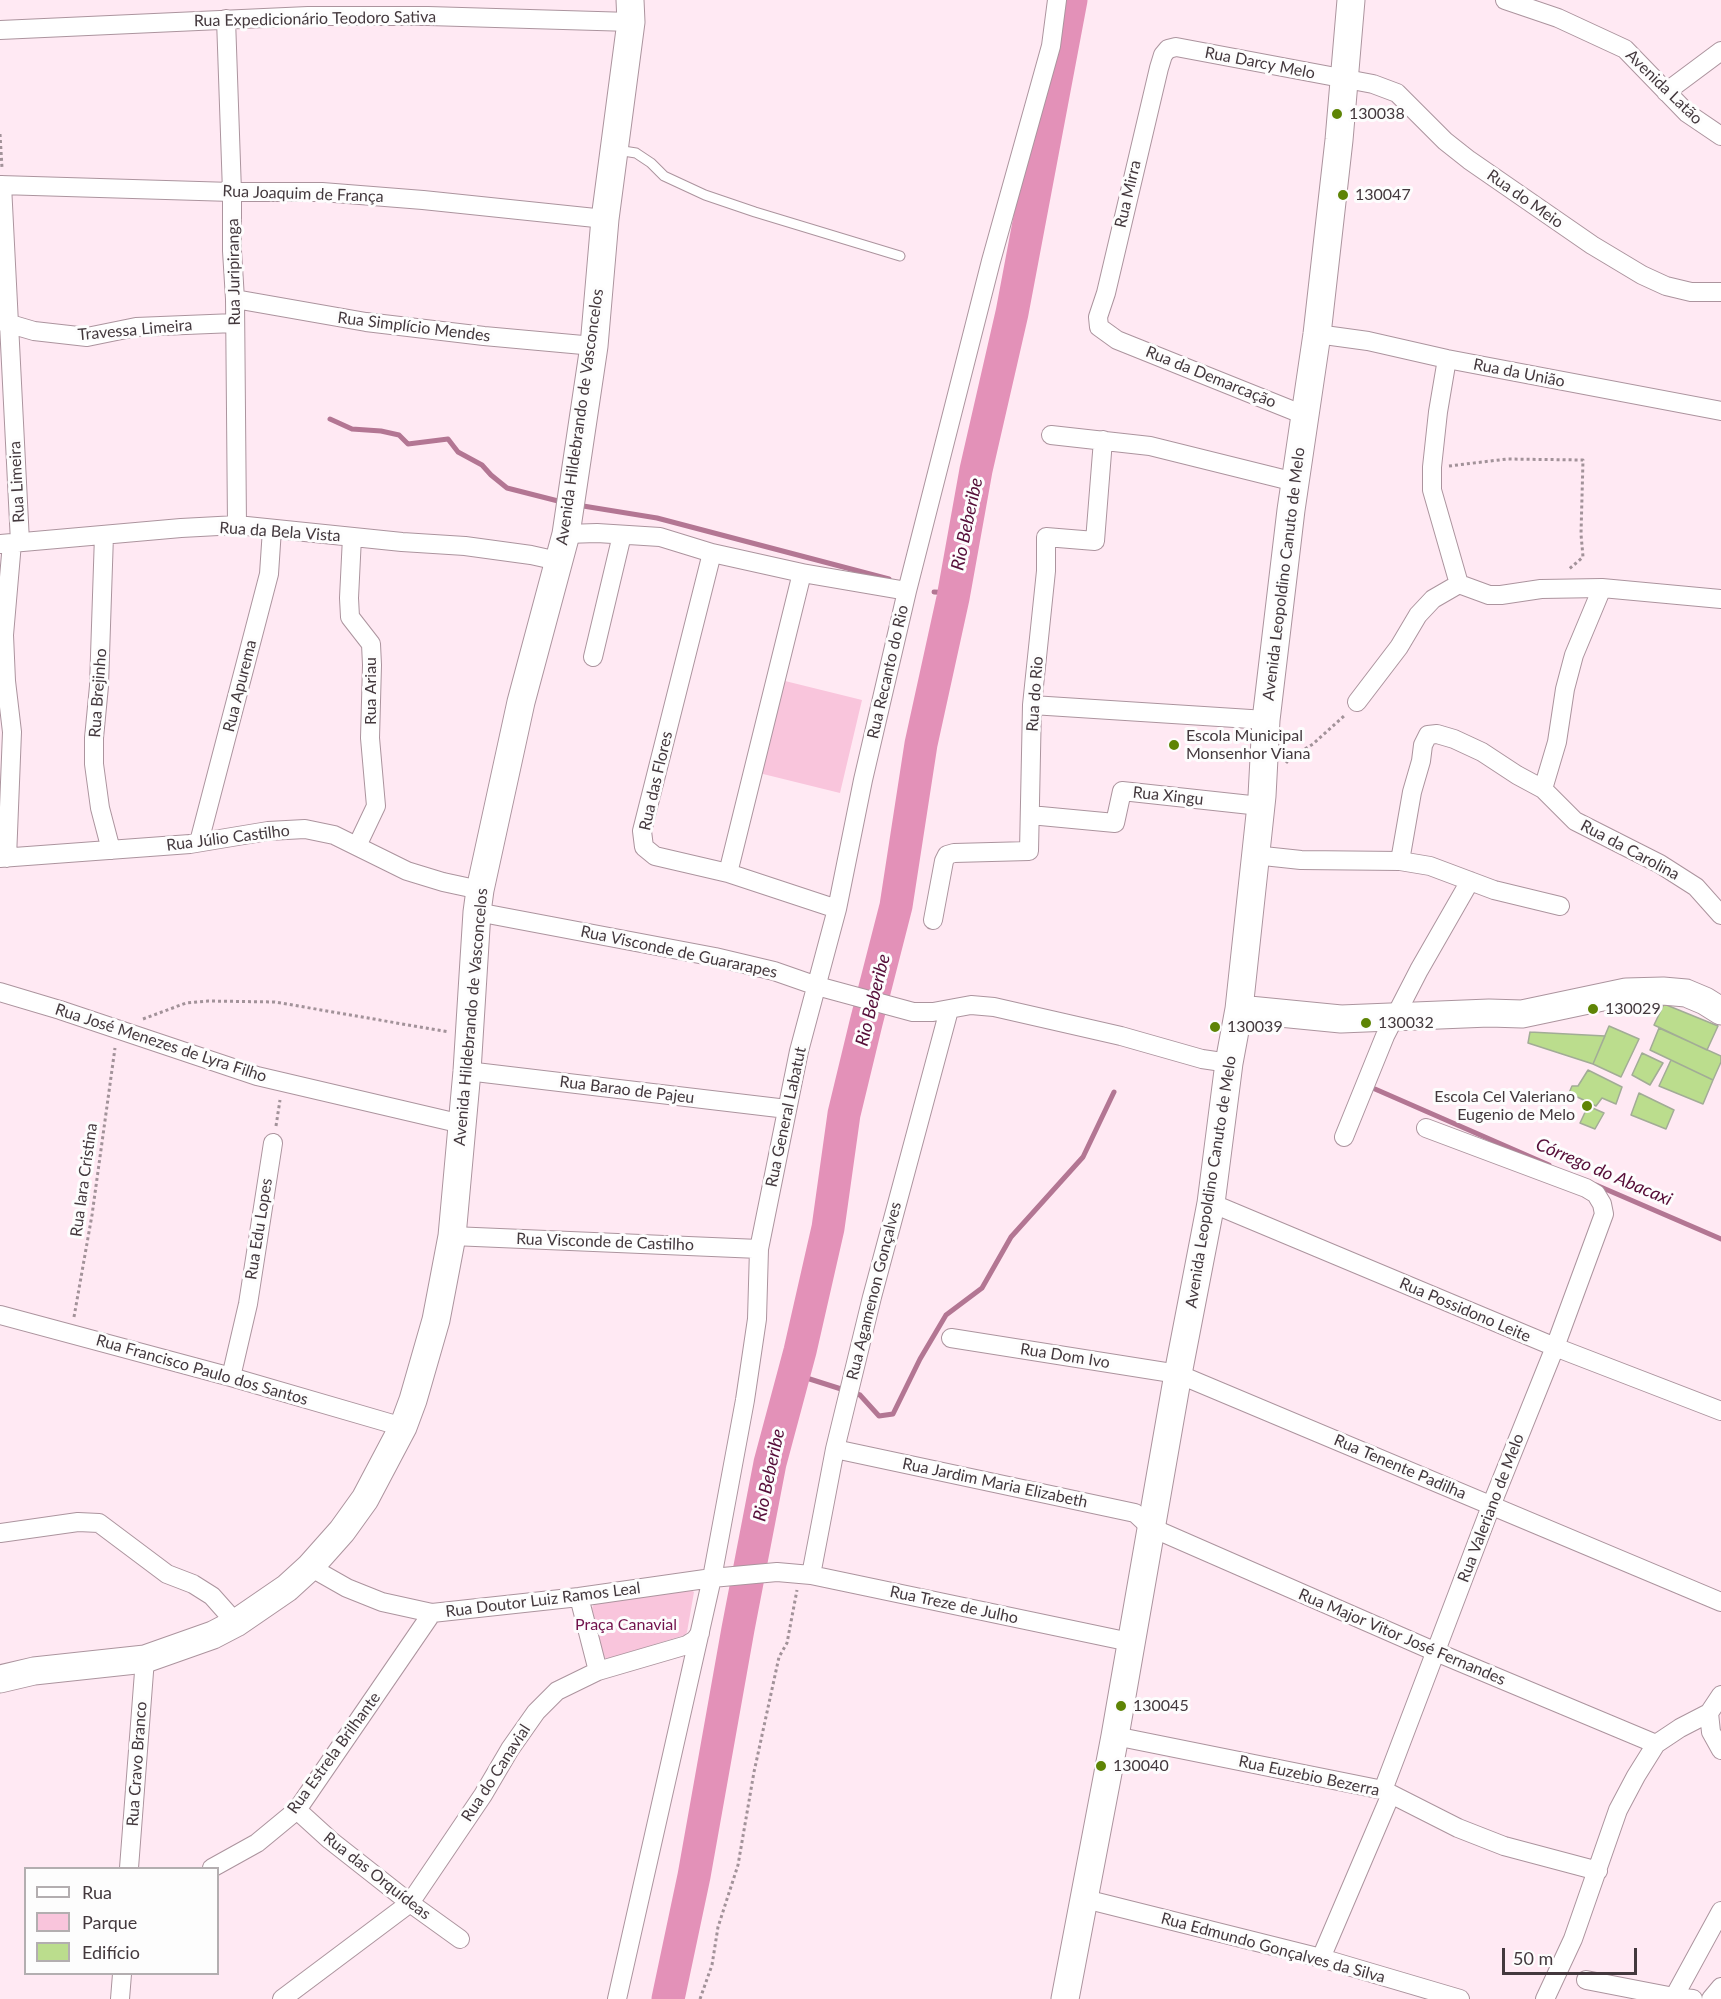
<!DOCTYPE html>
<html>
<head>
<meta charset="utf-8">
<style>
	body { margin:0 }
	#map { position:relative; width:1721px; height:1999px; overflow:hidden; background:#ffe9f3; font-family:Lato,sans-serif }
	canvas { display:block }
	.legend { position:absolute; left:24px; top:1867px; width:195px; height:108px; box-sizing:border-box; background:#fdfdfd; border:2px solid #b3aeb0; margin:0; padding:8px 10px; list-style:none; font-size:18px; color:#43383d }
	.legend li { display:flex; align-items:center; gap:12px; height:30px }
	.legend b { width:30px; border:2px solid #b3aeb0 }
	.scale { position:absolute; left:1502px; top:1948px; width:135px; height:27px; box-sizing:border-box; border:3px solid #43383d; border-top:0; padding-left:8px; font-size:18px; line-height:21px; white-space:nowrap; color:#43383d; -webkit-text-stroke:4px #fdfdfd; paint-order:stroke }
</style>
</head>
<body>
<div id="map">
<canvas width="1721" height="1999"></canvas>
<ul class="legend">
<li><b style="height:8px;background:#fff"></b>Rua</li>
<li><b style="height:16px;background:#f9c5dc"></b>Parque</li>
<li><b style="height:16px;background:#bbdd8d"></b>Edifício</li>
</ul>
<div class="scale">50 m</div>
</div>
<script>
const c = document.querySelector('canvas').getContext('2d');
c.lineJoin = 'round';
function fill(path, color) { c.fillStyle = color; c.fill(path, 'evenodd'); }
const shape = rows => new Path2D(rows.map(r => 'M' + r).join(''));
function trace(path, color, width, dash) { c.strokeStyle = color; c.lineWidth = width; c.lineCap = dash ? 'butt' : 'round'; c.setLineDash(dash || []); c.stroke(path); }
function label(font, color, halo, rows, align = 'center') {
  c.font = font + ' Lato,sans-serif'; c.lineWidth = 6; c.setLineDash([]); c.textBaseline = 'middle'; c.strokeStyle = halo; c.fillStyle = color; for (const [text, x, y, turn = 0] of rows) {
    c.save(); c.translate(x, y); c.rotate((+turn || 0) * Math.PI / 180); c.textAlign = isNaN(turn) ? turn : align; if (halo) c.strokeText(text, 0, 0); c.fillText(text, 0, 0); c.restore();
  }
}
fill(shape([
	[781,680,862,700,840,793,759,773],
	[691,1590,694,1592,687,1632,685,1635,607,1659,603,1657,592,1608,594,1604]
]), '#f9c5dc');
trace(shape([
	[330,419,352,429,381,431,399,435,408,444,448,439,458,452,482,465,491,475,507,488,562,502],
	[577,505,657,518,889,579],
	[934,592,954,593],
	[1375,1089,1549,1165],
	[1596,1185,1721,1239],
	[794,1374,860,1395,879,1416,893,1414,920,1359,946,1315,982,1288,1011,1237,1083,1157,1114,1092]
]), '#b37693', 5);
trace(shape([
	[668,1999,694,1876,738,1629,770,1463,800,1351,828,1228,844,1114,866,1023,896,906,921,744,953,598,976,470,1012,313,1071,0]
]), '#e391b8', 33);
const building = shape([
	[1664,1004,1718,1026,1707,1050,1654,1025,1664,1004],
	[1609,1026,1639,1039,1621,1077,1593,1064,1609,1026],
	[1659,1028,1721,1056,1721,1062,1713,1080,1650,1050,1659,1028],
	[1530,1032,1605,1036,1593,1064,1528,1043,1530,1032],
	[1642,1053,1663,1063,1650,1085,1632,1075,1642,1053],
	[1671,1060,1713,1080,1703,1104,1659,1086,1671,1060],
	[1588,1070,1622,1087,1616,1104,1602,1098,1596,1106,1569,1093,1572,1086,1578,1086,1588,1070],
	[1639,1093,1674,1110,1666,1129,1631,1115,1639,1093],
	[1588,1106,1604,1113,1595,1129,1580,1123,1588,1106]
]);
fill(building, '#bbdd8d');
trace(building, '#a2ac96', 1.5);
const lane = shape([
	[617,150,636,153,651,163,664,176,705,195,755,212,900,256]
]);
const street = shape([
	[1505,0,1558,18,1625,49,1687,113,1721,136],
	[226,19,232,192,232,251,235,299,237,525],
	[0,30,308,16,428,16,631,22],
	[1666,92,1721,51],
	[0,185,232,192,322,192,423,200,605,219],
	[2,185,20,542],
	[235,299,366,322,484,336,594,346],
	[0,321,34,331,87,337,136,327,235,323],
	[1317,334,1368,341,1447,359,1721,411],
	[1447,359,1438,412,1432,467,1432,490,1459,584],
	[1304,415,1117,340,1099,327,1098,317,1106,293,1159,68,1163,55,1168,49,1176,47,1373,84,1397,93,1445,141,1469,160,1592,245,1642,275,1666,286,1691,292,1721,292],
	[1051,435,1150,446,1295,482],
	[566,534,597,533,660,537,712,553,802,573,907,591],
	[104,535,99,686,94,738,94,764,100,808,111,850],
	[352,537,349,598,350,617,371,644,372,665,370,738,376,806,357,846],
	[0,544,181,528,237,525,402,542,465,546,531,555,558,561],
	[712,553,642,831,644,847,655,856,728,873,837,909],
	[593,657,622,535],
	[1357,702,1399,647,1418,615,1433,599,1459,584,1489,595,1501,595,1541,589,1602,588,1721,599],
	[1032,705,1266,720],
	[1543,789,1557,742,1565,689,1574,655,1602,588],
	[1030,815,1115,823,1122,791,1260,806],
	[199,842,269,574,272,529],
	[1254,855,1301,860,1400,861,1430,866,1494,890,1560,906],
	[0,858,190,844,268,831,305,829,334,835,407,871,443,882,480,890],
	[7,858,12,732,6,681,4,635,12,543],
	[1400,861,1412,792,1421,761,1423,745,1428,735,1437,734,1454,739,1482,752,1517,775,1543,789,1575,821,1660,864,1696,887,1721,915],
	[728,873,802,573],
	[477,912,715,957,774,971,817,986,913,1012,933,1012,971,1005,994,1007,1121,1036,1202,1059,1229,1063],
	[933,920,944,861,947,855,954,853,1029,851,1032,705,1046,571,1046,537,1095,541,1103,440],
	[0,992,60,1010,257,1076,462,1124],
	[467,1071,787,1109],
	[1344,1137,1385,1036,1419,970,1470,881],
	[1211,1203,1555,1347,1721,1411],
	[452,1236,759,1249],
	[0,1315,231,1377,403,1427],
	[951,1338,1178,1374,1721,1602],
	[231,1377,248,1304,273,1143],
	[835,1449,1135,1513,1150,1527,1436,1652,1656,1744],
	[0,1533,78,1522,99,1523,167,1574,193,1584,212,1596,236,1623],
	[310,1567,347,1588,382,1602,432,1613,579,1597,712,1578,777,1572,811,1575,1130,1642],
	[811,1575,835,1449,872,1297,949,1010],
	[579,1597,598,1671],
	[1709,1713,1711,1732,1721,1750],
	[1115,1736,1383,1790,1458,1828,1504,1846,1598,1871],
	[1383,1790,1491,1506,1555,1347,1604,1214,1602,1204,1596,1194,1586,1188,1426,1128],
	[297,1810,330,1840,410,1903,460,1939],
	[129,1868,145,1659],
	[212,1868,257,1843,297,1810,432,1613],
	[1085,1899,1321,1958,1460,1999],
	[1321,1958,1391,1794],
	[1586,1980,1674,1997,1693,1999],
	[1674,1997,1721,1911],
	[120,1999,122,1974],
	[282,1999,410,1903,483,1795,510,1749,536,1712,557,1691,598,1671,687,1645,695,1640,700,1633],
	[617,1999,712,1578,745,1400,757,1319,759,1249,799,1051,837,909,863,780,907,591,991,261,1051,46,1057,0],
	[1545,1999,1573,1939,1618,1810,1636,1776,1656,1744,1680,1728,1709,1713,1721,1695],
	[1711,1999,1721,1987]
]);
const secondary = shape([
	[1239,1009,1341,1019,1489,1013,1522,1014,1626,992,1663,991,1686,993,1705,1001,1721,1011],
	[0,1679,34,1671,145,1659,213,1635,236,1623,287,1588,310,1567,342,1531,365,1499,403,1427,413,1400,436,1320,452,1236,467,1071,477,912,480,890,521,702,566,534,594,346,605,219,631,22,630,0],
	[1065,1999,1115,1736,1178,1374,1211,1203,1229,1063,1239,1009,1262,796,1266,720,1291,510,1317,334,1339,140,1351,0]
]);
trace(lane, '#ac949e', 11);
trace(street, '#ac949e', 20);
trace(secondary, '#ac949e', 29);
trace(shape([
	[0,134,2,168],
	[1449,466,1507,459,1583,460,1581,534,1583,557,1568,570],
	[1286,763,1290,758,1313,744,1345,715],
	[143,1019,186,1003,208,1001,275,1002,449,1032],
	[276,1126,280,1100],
	[74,1317,92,1215,115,1048],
	[700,1999,712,1965,718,1927,738,1865,754,1772,779,1657,787,1643,797,1590]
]), '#a29299', 3, [3, 3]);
trace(lane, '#fff', 9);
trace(street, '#fff', 18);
trace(secondary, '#fff', 27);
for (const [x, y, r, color] of [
	[1337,114,6,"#5e8405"],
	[1343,195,6,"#5e8405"],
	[1174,745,6,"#5e8405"],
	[1593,1009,6,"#5e8405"],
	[1366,1023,6,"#5e8405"],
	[1215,1027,6,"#5e8405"],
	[1587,1106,6,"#5e8405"],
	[1121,1706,6,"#5e8405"],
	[1101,1766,6,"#5e8405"]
]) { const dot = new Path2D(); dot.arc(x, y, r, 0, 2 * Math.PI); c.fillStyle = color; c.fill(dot); trace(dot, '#fdfdfd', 2); }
label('16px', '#43383d', '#fdfdfd', [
	["Rua Expedicionário Teodoro Sativa",315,19,-1],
	["Rua Darcy Melo",1260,63,11],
	["Avenida Latão",1664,87,44],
	["Rua Joaquim de França",303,194,2],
	["Rua Mirra",1128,194,-77],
	["Rua do Meio",1525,199,35],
	["Rua Juripiranga",234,272,-91],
	["Rua Simplício Mendes",414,327,7],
	["Travessa Limeira",135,330,-5],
	["Rua da União",1519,373,11],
	["Rua da Demarcação",1211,377,22],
	["Avenida Hildebrando de Vasconcelos",580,417,-82],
	["Rua Limeira",17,482,-93],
	["Rua da Bela Vista",280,532,4],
	["Avenida Leopoldino Canuto de Melo",1284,574,-83],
	["Rua Recanto do Rio",888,672,-77],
	["Rua Apurema",240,686,-76],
	["Rua Ariau",371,691,-90],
	["Rua Brejinho",98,693,-86],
	["Rua do Rio",1035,694,-86],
	["Rua das Flores",656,781,-77],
	["Rua Xingu",1168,796,6],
	["Rua Júlio Castilho",228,838,-7],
	["Rua da Carolina",1630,850,28],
	["Rua Visconde de Guararapes",679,952,12],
	["Avenida Hildebrando de Vasconcelos",471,1017,-85],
	["Rua José Menezes de Lyra Filho",161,1043,18],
	["Rua Barao de Pajeu",627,1090,7],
	["Rua General Labatut",786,1117,-78],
	["Rua Iara Cristina",84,1180,-82],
	["Avenida Leopoldino Canuto de Melo",1211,1182,-81],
	["Rua Edu Lopes",259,1229,-81],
	["Rua Visconde de Castilho",605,1242,2],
	["Rua Agamenon Gonçalves",874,1291,-76],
	["Rua Possidono Leite",1465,1310,23],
	["Rua Dom Ivo",1065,1356,9],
	["Rua Francisco Paulo dos Santos",202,1370,16],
	["Rua Tenente Padilha",1400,1467,23],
	["Rua Jardim Maria Elizabeth",995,1483,12],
	["Rua Valeriano de Melo",1491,1508,-69],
	["Rua Doutor Luiz Ramos Leal",543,1600,-7],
	["Rua Treze de Julho",954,1605,12],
	["Rua Major Vitor José Fernandes",1402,1637,23],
	["Rua Estrela Brilhante",334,1753,-54],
	["Rua Cravo Branco",137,1764,-86],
	["Rua do Canavial",496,1773,-57],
	["Rua Euzebio Bezerra",1309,1776,12],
	["Rua das Orquídeas",377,1876,38],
	["Rua Edmundo Gonçalves da Silva",1273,1948,15]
]);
label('16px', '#43383d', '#fdfdfd', [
	["130038",1349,114],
	["130047",1355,195],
	["Escola Municipal",1186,736],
	["Monsenhor Viana",1186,754],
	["130029",1605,1009],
	["130032",1378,1023],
	["130039",1227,1027],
	["Escola Cel Valeriano",1575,1097,"right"],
	["Eugenio de Melo",1575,1115,"right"],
	["130045",1133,1706],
	["130040",1113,1766]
], 'left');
label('16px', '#72124c', '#fdfdfd', [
	["Praça Canavial",626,1625]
]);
label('italic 18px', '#550d38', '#fdfdfd', [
	["Rio Beberibe",967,524,-78],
	["Rio Beberibe",873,1000,-76],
	["Córrego do Abacaxi",1604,1172,23],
	["Rio Beberibe",769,1475,-78]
]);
</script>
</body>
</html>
